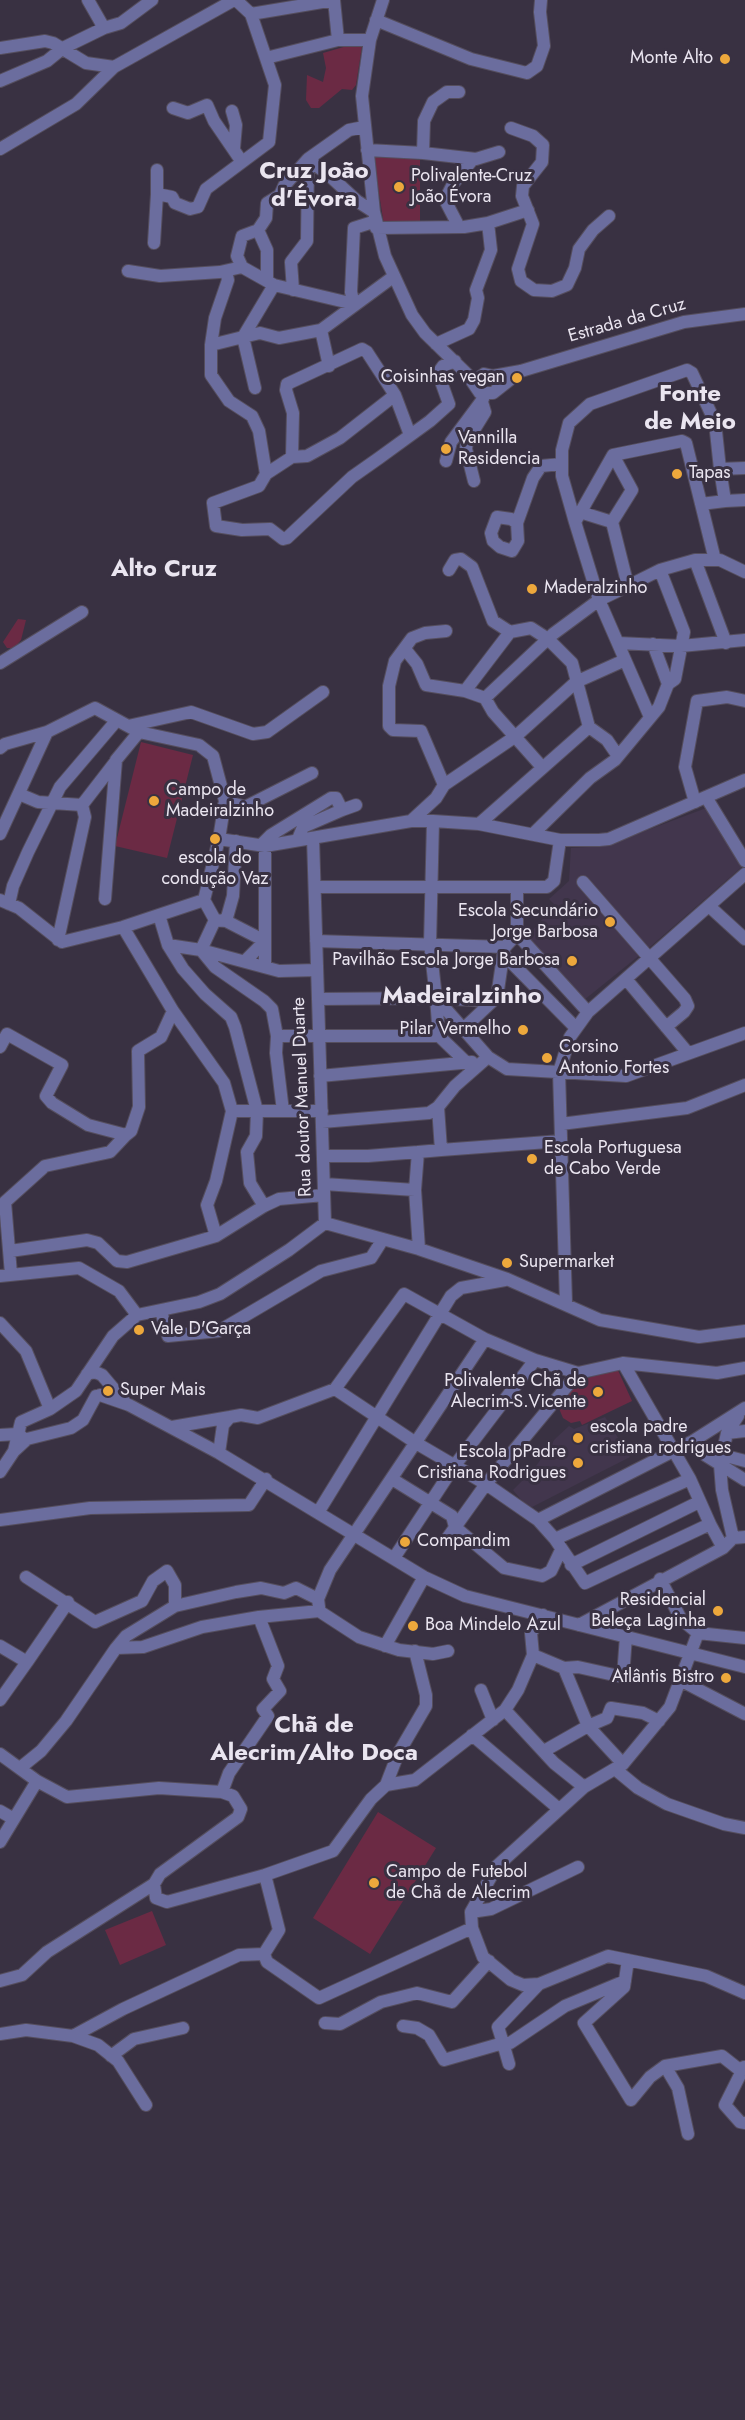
<!DOCTYPE html>
<html>
<head>
<meta charset="utf-8">
<style>
	body { margin:0 }
	canvas { display:block; background:#393142 }
</style>
</head>
<body>
<canvas width="745" height="2420"></canvas>
<script>
const c = document.querySelector('canvas').getContext('2d');
c.lineJoin = 'round';
function fill(path, color) { c.fillStyle = color; c.fill(path, 'evenodd'); }
const shape = rows => new Path2D(rows.map(r => 'M' + r).join(''));
function trace(path, color, width, dash) { c.strokeStyle = color; c.lineWidth = width; c.lineCap = dash ? 'butt' : 'round'; c.setLineDash(dash || []); c.stroke(path); }
function label(font, color, halo, rows, align = 'center') {
  c.font = font + ' Jost,sans-serif'; c.lineWidth = 6; c.setLineDash([]); c.textBaseline = 'middle'; c.strokeStyle = halo; c.fillStyle = color; for (const [text, x, y, turn = 0] of rows) {
    c.save(); c.translate(x, y); c.rotate((+turn || 0) * Math.PI / 180); c.textAlign = isNaN(turn) ? turn : align; if (halo) c.strokeText(text, 0, 0); c.fillText(text, 0, 0); c.restore();
  }
}
fill(shape([
	[709,807,743,866,651,946,579,1004,524,940,555,905,549,899,569,881,571,848,605,846],
	[605,1417,630,1457,532,1507,523,1502,513,1490,534,1469,555,1439,569,1426,574,1429]
]), '#42364d');
fill(shape([
	[354,44,362,46,356,85,352,90,342,89,319,108,311,108,306,100,307,75,323,82,326,68,323,53],
	[406,153,411,159,420,160,420,224,384,225,373,155],
	[18,619,26,620,21,640,14,648,7,648,3,642],
	[141,742,193,755,167,858,115,846],
	[616,1366,632,1401,582,1425,580,1421,571,1423,563,1418,558,1406,575,1384],
	[378,1812,436,1848,370,1954,313,1918],
	[152,1911,166,1945,120,1965,105,1930]
]), '#6b2a44');
const minor = shape([
	[88,0,104,28],
	[334,0,338,40],
	[383,0,370,40,362,96,374,212,385,256,412,315,425,333,467,374,480,393,493,393,521,371],
	[251,14,334,0],
	[376,20,471,59,527,73,537,66,544,46,540,12,541,0],
	[0,48,45,41,53,43,86,63,114,67,234,0],
	[266,58,338,40,370,40],
	[0,81,47,61,63,48,104,28,121,23,152,0],
	[173,108,188,113,207,105,214,121,242,162],
	[232,111,236,125,234,148],
	[364,127,349,130,308,159,331,177,357,201,374,212],
	[511,128,533,136,543,145,542,162,523,186,522,196,533,224,518,269,521,281,534,290,552,291,567,285,575,268,579,249,593,230,609,216],
	[0,149,76,104,114,67],
	[367,150,423,153,424,121,433,102,447,92,459,92],
	[423,153,476,159,499,152],
	[157,170,157,194,172,197,175,203,190,209,198,207,206,189,269,142,275,85,251,14,236,0],
	[459,227,445,200,453,184,473,159],
	[376,228,464,227,488,223,528,210],
	[154,243,157,194],
	[242,267,237,256,242,236,258,230],
	[128,271,160,276,220,272,242,267,274,285,354,304,351,292,354,228,376,221],
	[267,280,267,250,258,230,266,218,267,203,280,195,284,186,308,159],
	[293,290,291,262,307,241,308,159],
	[321,330,329,366],
	[436,344,469,329,474,320,478,298,476,290,491,250,488,223],
	[211,345,215,318,228,280,226,271],
	[493,376,521,371,684,322,745,314],
	[476,387,476,380,484,374,493,376,497,382],
	[255,388,243,337,260,333,279,338,321,330,393,277],
	[410,435,395,395,367,352,362,349,287,384,286,390,293,413,292,457,266,474,259,486,213,503,216,526,242,530,270,529,283,539,287,538,352,477,379,458,430,421,449,404,438,373,443,366,455,361],
	[613,455,632,490,612,522,628,586],
	[292,457,307,456,340,438,395,395],
	[446,461,451,442,483,399],
	[266,474,259,431,252,416,229,401,211,375,211,345,243,337,274,285],
	[474,481,466,449,467,441,485,412,482,402],
	[725,501,745,500],
	[701,504,725,501,720,469,745,468],
	[580,512,612,522],
	[497,517,511,519,517,523,518,541,512,551,500,547,493,541,491,533,497,517],
	[575,522,562,476,562,450,569,423,590,404,687,370,692,373,715,422,720,469],
	[517,523,533,478,541,466,561,464],
	[695,560,726,643],
	[449,570,455,560,461,559,472,567,493,621,510,632],
	[618,643,681,646,745,640],
	[653,644,668,684],
	[405,649,417,664,426,685,465,691,485,698,493,712,542,767],
	[0,663,82,612],
	[465,691,510,632,531,628,548,639,572,663,589,727,479,824],
	[485,698,553,634,599,600,628,586,660,570,695,560,720,560,745,572],
	[650,717,599,600,575,522,613,455,682,441,686,443,715,560],
	[128,726,191,712,253,734,267,732,323,692],
	[589,727,607,740,618,756],
	[0,748,5,744,47,732,95,708,139,732,199,745,213,756,225,801,219,839,265,846,411,821,433,821,479,824,560,840,599,840,609,839,745,780],
	[444,785,421,731,393,730,389,726,389,686,395,661,412,638,425,633,446,631],
	[19,794,38,802,82,805,85,817,58,940],
	[706,797,745,861],
	[695,802,685,767,697,701,727,697,745,701],
	[82,805,116,761],
	[224,805,235,804,245,807,312,773],
	[411,821,436,798,444,785,516,736,576,682,625,660],
	[433,821,430,944,436,998,488,1057,507,1069,626,1076,745,1033],
	[0,834,47,732],
	[533,834,590,778,615,760,659,707,668,684,675,679,684,632,660,570],
	[313,838,325,1223],
	[298,839,303,827,342,810],
	[261,845,271,835,331,798,336,798,342,810,356,805],
	[583,882,685,999,688,1006,684,1012,666,1027],
	[315,887,547,887,554,881,560,840],
	[105,899,116,760,139,732],
	[0,900,19,908,62,942,123,927,204,900,219,839],
	[204,900,215,920,226,921,265,941,245,961],
	[9,904,13,886,28,852,60,787,117,720],
	[710,907,745,939],
	[159,915,168,945,201,950,279,971,317,970],
	[215,920,201,950,215,967,264,1001,272,1009,277,1036,439,1036,467,1063],
	[226,921,233,896,236,841],
	[123,927,173,1011,224,1083,232,1111,283,1111],
	[517,934,588,1012],
	[316,941,505,947,517,934,517,888],
	[168,945,183,969,205,994,231,1017,235,1027,257,1111,256,1136,247,1152,250,1183,264,1206],
	[503,954,575,1027],
	[265,967,265,846],
	[626,979,688,1053],
	[436,998,439,1036],
	[318,999,436,998,490,1001],
	[463,1029,497,997,504,949],
	[277,1036,276,1053,283,1111,322,1111],
	[0,1047,7,1034,62,1065,46,1096,52,1103,88,1125,126,1135,110,1152,45,1166,5,1202,11,1274],
	[320,1076,472,1062],
	[322,1122,429,1113,438,1107,455,1086,488,1057],
	[561,1124,687,1108,745,1085],
	[126,1135,131,1131,139,1107,138,1051,161,1037,173,1011],
	[441,1150,561,1141],
	[323,1156,368,1156,418,1152],
	[324,1184,415,1190,419,1249],
	[415,1190,418,1152,441,1150,438,1107],
	[325,1223,419,1249,507,1279,600,1320,699,1337,745,1331],
	[216,1236,207,1205,216,1181,232,1111],
	[10,1251,87,1240,98,1243,117,1261,127,1262,216,1236,264,1206,279,1199,324,1195],
	[0,1276,79,1268,119,1291,137,1315],
	[566,1303,559,1072,570,1037,588,1012,745,874],
	[161,1311,168,1336,219,1331,321,1271,371,1258,383,1239],
	[0,1323,26,1351,50,1409],
	[623,1363,690,1479,710,1524],
	[578,1373,623,1363,717,1373,745,1368],
	[87,1374,95,1372,102,1375,124,1401],
	[335,1389,416,1443,486,1484,538,1520,555,1539,585,1583,710,1524,723,1548],
	[100,1395,129,1405,219,1453,424,1577,465,1596,745,1667],
	[172,1427,230,1417],
	[727,1433,745,1431],
	[0,1435,17,1434,22,1437],
	[693,1441,705,1455,745,1480],
	[14,1451,21,1422,50,1409,76,1391,113,1336,137,1315,199,1302,220,1294,289,1250,325,1223],
	[219,1453,223,1425,230,1417,241,1415,258,1418,335,1389,404,1294,485,1339,535,1360,578,1373,486,1484,446,1540],
	[722,1455,745,1461],
	[0,1472,14,1451,27,1439,71,1428,83,1420,96,1396],
	[392,1479,452,1516,455,1527,504,1568,542,1576,551,1571,561,1550],
	[319,1511,451,1296,461,1288,505,1280],
	[0,1520,90,1508,249,1505,266,1479],
	[538,1520,693,1441,745,1408],
	[733,1538,722,1490,720,1465,727,1433,738,1416],
	[555,1539,690,1479],
	[394,1558,455,1465,535,1360],
	[571,1565,699,1502],
	[26,1577,95,1622,142,1601,153,1581,167,1571,175,1585,175,1606],
	[660,1579,681,1619,698,1633,745,1638],
	[318,1599,330,1570,485,1339],
	[579,1625,723,1548,733,1538,745,1537],
	[698,1633,670,1707,623,1764,584,1787,497,1866,471,1912,472,1928,483,1957,511,1980,523,1985,539,1984,608,1956,706,1976,745,1993],
	[0,1646,27,1662,0,1700],
	[385,1646,424,1577],
	[116,1648,126,1636,175,1606,236,1592,261,1588,284,1593,296,1588,318,1599,319,1607],
	[533,1655,564,1668,588,1726,544,1751],
	[27,1662,68,1602],
	[564,1668,578,1667,623,1677,626,1636],
	[680,1680,745,1714],
	[481,1690,493,1720],
	[505,1710,554,1763,584,1787],
	[472,1735,559,1809],
	[0,1754,37,1781,67,1797,159,1788,222,1792,233,1796,241,1809,238,1817,160,1874,154,1884,47,1952,22,1975,0,1981],
	[623,1764,588,1726,607,1718,611,1708,643,1713,659,1721],
	[20,1768,41,1751,66,1721,116,1648,143,1647,202,1627,259,1617,319,1611,359,1637,399,1650,433,1654,448,1651],
	[615,1769,638,1788,667,1804,724,1824,745,1828],
	[386,1785,398,1754,426,1706,426,1695,415,1651],
	[222,1792,229,1773,268,1716,263,1709,280,1691,273,1679,278,1666,259,1617],
	[0,1811,14,1819],
	[0,1842,37,1781],
	[265,1875,279,1930,264,1954,267,1962,319,1998,472,1928],
	[154,1884,156,1898,167,1902,265,1875,333,1851,371,1799,386,1785,415,1780,505,1710,518,1690,533,1655,531,1633,543,1615],
	[471,1912,491,1909,578,1867],
	[628,1960,624,1987,584,2023,631,2100,650,2077,665,2066,722,2056,741,2071],
	[325,2023,340,2024,381,2002,417,1993,452,2002,489,1961],
	[403,2026,417,2028,429,2035,444,2060,503,2043,498,2027,539,1984],
	[0,2034,26,2030,73,2036,98,2045,118,2061,146,2105],
	[73,2036,123,2009,239,1955,264,1954],
	[111,2056,134,2039,183,2028],
	[509,2064,503,2043,510,2043,565,2006,625,1981],
	[665,2066,678,2088,688,2134],
	[744,2067,725,2105,740,2122,745,2123]
]);
trace(minor, '#554e5e', 14);
trace(minor, '#6b6d9e', 12);
for (const [x, y, r, color] of [
	[725,59,6,"#eda83c"],
	[399,187,6,"#eda83c"],
	[517,378,6,"#eda83c"],
	[446,449,6,"#eda83c"],
	[677,474,6,"#eda83c"],
	[532,589,6,"#eda83c"],
	[154,801,6,"#eda83c"],
	[215,839,6,"#eda83c"],
	[610,922,6,"#eda83c"],
	[572,961,6,"#eda83c"],
	[523,1030,6,"#eda83c"],
	[547,1058,6,"#eda83c"],
	[532,1159,6,"#eda83c"],
	[507,1263,6,"#eda83c"],
	[139,1330,6,"#eda83c"],
	[108,1391,6,"#eda83c"],
	[598,1392,6,"#eda83c"],
	[578,1438,6,"#eda83c"],
	[578,1463,6,"#eda83c"],
	[405,1542,6,"#eda83c"],
	[718,1611,6,"#eda83c"],
	[413,1626,6,"#eda83c"],
	[726,1678,6,"#eda83c"],
	[374,1883,6,"#eda83c"]
]) { const dot = new Path2D(); dot.arc(x, y, r, 0, 2 * Math.PI); c.fillStyle = color; c.fill(dot); trace(dot, '#393142', 2); }
label('18px', '#eae5f0', '#393142', [
	["Monte Alto",713,59,"right"],
	["Polivalente-Cruz",411,177],
	["João Évora",411,198],
	["Coisinhas vegan",505,378,"right"],
	["Vannilla",458,439],
	["Residencia",458,460],
	["Tapas",689,474],
	["Maderalzinho",544,589],
	["Campo de",166,791],
	["Madeiralzinho",166,812],
	["escola do",215,859,"center"],
	["condução Vaz",215,880,"center"],
	["Escola Secundário",598,912,"right"],
	["Jorge Barbosa",598,933,"right"],
	["Pavilhão Escola Jorge Barbosa",560,961,"right"],
	["Pilar Vermelho",511,1030,"right"],
	["Corsino",559,1048],
	["Antonio Fortes",559,1069],
	["Escola Portuguesa",544,1149],
	["de Cabo Verde",544,1170],
	["Supermarket",519,1263],
	["Vale D'Garça",151,1330],
	["Polivalente Chã de",586,1382,"right"],
	["Alecrim-S.Vicente",586,1403,"right"],
	["Super Mais",120,1391],
	["escola padre",590,1428],
	["cristiana rodrigues",590,1449],
	["Escola pPadre",566,1453,"right"],
	["Cristiana Rodrigues",566,1474,"right"],
	["Compandim",417,1542],
	["Residencial",706,1601,"right"],
	["Beleça Laginha",706,1622,"right"],
	["Boa Mindelo Azul",425,1626],
	["Atlântis Bistro",714,1678,"right"],
	["Campo de Futebol",386,1873],
	["de Chã de Alecrim",386,1894]
], 'left');
label('18px', '#eae5f0', '#393142', [
	["Estrada da Cruz",627,321,-16],
	["Rua doutor Manuel Duarte",303,1097,-92]
]);
label('bold 24px', '#eae5f0', '#393142', [
	["Cruz João",314,172],
	["d'Évora",314,200],
	["Fonte",690,395],
	["de Meio",690,423],
	["Alto Cruz",164,570],
	["Madeiralzinho",462,997],
	["Chã de",314,1726],
	["Alecrim/Alto Doca",314,1754]
]);
</script>
</body>
</html>
